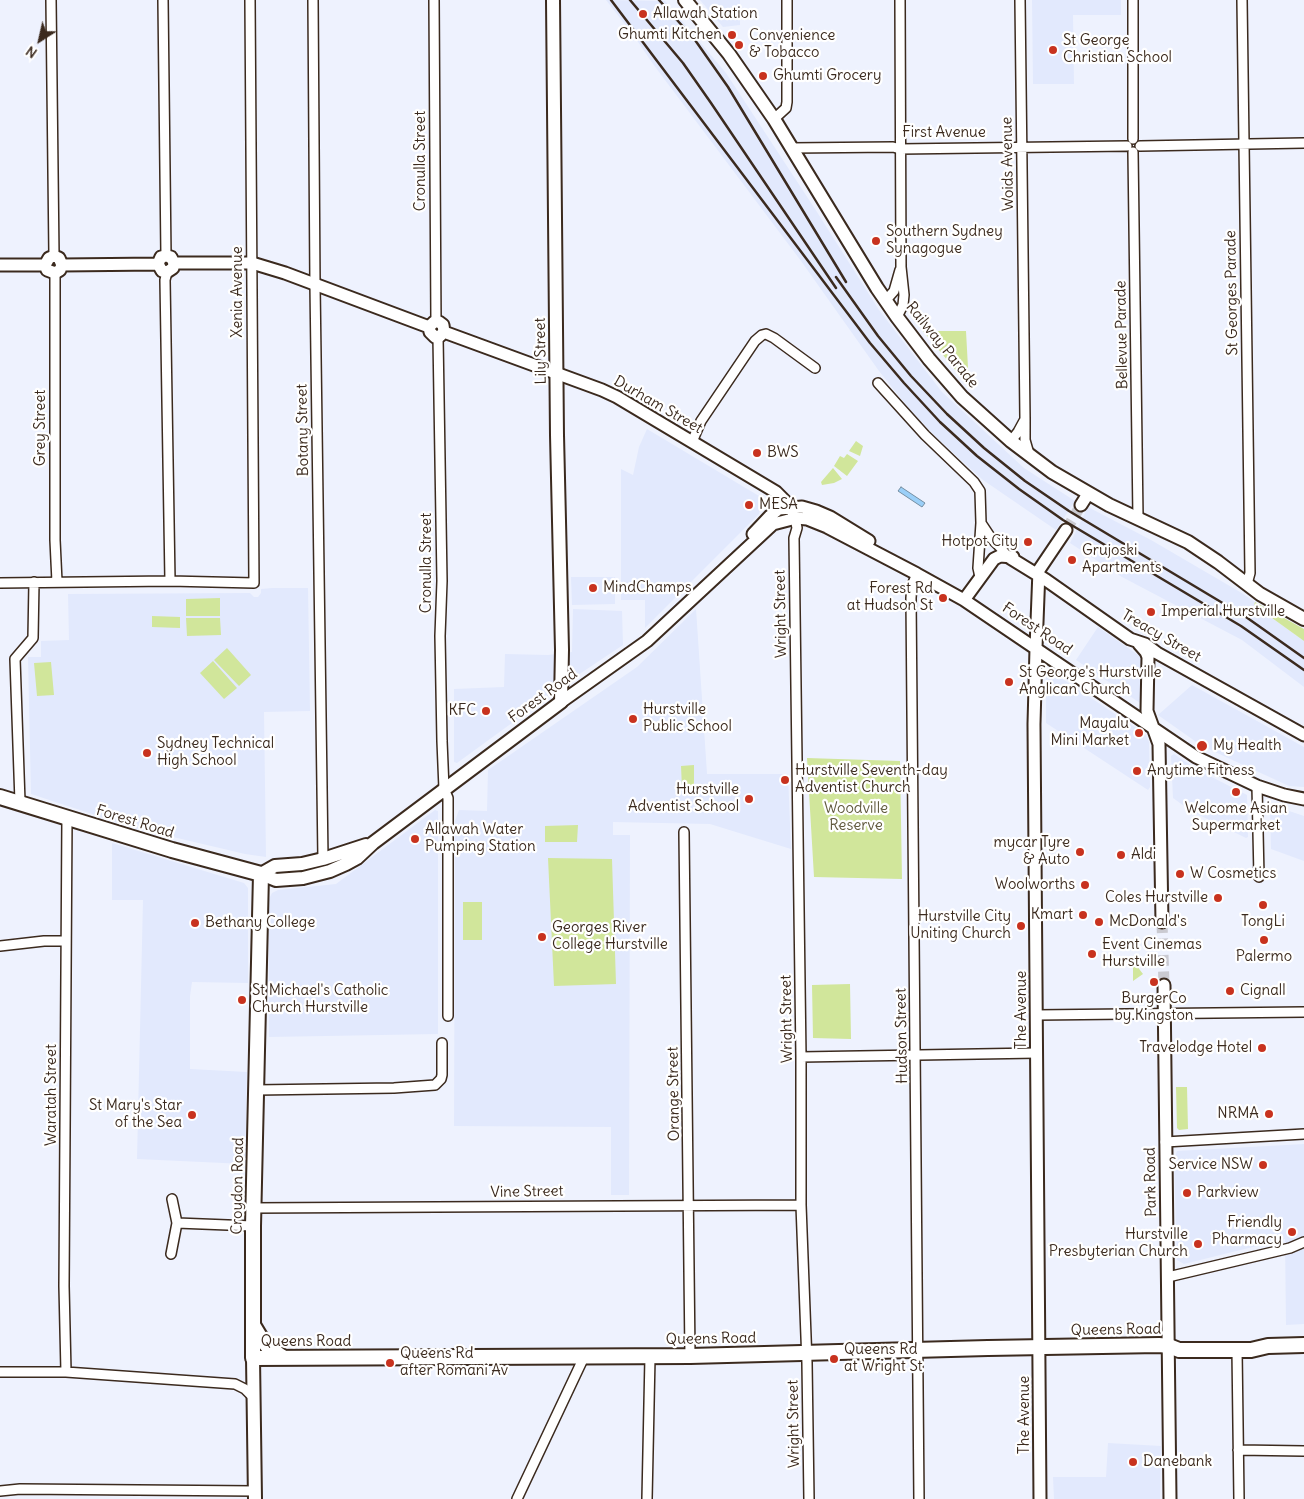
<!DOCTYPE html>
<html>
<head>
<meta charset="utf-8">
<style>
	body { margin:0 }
	#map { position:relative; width:1304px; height:1499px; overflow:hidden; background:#eef2fe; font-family:Delius,sans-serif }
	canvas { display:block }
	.north { position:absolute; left:15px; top:15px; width:50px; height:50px; -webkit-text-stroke:4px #fff; paint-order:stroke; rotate:215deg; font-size:14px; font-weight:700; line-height:20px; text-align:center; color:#3b2a1e }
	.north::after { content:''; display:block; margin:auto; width:18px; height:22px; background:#3b2a1e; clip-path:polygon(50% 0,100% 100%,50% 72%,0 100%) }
</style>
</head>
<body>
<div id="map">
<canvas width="1304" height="1499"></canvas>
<div class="north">N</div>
</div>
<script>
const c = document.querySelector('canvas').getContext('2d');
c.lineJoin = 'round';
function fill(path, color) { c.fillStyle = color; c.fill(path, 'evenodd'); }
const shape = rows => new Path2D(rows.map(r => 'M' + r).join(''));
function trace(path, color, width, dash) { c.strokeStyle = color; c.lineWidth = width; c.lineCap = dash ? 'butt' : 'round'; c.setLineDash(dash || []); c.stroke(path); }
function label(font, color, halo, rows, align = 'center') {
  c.font = font + ' Delius,sans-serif'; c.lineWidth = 4.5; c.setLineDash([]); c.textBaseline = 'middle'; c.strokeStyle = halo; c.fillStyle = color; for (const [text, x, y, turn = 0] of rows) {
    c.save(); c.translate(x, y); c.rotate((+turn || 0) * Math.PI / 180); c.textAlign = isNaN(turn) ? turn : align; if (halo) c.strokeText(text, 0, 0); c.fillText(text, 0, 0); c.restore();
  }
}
fill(shape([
	[606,0,665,1,726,73,817,212,879,310,942,392,1024,468,1075,501,1056,530,983,480,941,442,911,411,879,371,801,261,653,64,634,36],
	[700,0,740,0,740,25,723,27],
	[1032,0,1121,0,1121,15,1073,15,1074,84,1033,84],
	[647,429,759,496,762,501,759,514,645,628,645,600,621,600,621,469,633,475,639,447],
	[1088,507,1151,540,1240,592,1255,602,1254,605,1304,641,1304,687,1242,640,1122,577,1070,543],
	[571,577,615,577,615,604,572,605],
	[272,588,308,588,310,711,264,712,266,857,245,854,135,828,31,794,28,657,41,657,41,641,69,640,68,594,250,593,254,597,258,597,261,593,261,589],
	[573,609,622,611,623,645,575,677,457,763,454,762,454,689,504,687,505,654,548,655,572,652],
	[696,609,707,774,788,774,791,849,710,824,613,822,613,835,630,835,629,1195,611,1195,611,1127,454,1126,455,821,459,810,487,811,488,770,637,667],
	[1098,627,1141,657,1143,705,1076,660],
	[1046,668,1145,734,1149,742,1150,787,1148,790,1046,723],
	[1192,685,1304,747,1304,787,1289,786,1202,746,1158,715],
	[1174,754,1196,769,1247,795,1248,837,1246,838,1191,811,1173,798,1171,756],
	[1274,806,1304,816,1304,861,1271,849,1270,809],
	[435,810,438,811,438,1034,269,1037,269,899,272,893,278,890,336,884],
	[112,843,244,883,248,888,248,983,192,982,190,996,190,1069,247,1072,245,1164,137,1159,143,900,112,900],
	[1304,1144,1304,1324,1286,1325,1285,1239,1184,1264,1177,1260,1174,1160,1177,1151],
	[1108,1443,1161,1446,1160,1499,1054,1499,1053,1477,1106,1477]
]), '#e2e9fd');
fill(shape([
	[923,331,966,331,969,386,968,385],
	[856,441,863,446,860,456,849,451],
	[847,454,858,461,847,476,834,466,840,456,844,458],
	[833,468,842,479,834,483,822,485,821,482],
	[220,598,220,616,186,616,186,599],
	[1255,602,1304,629,1304,641,1254,605],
	[152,616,180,617,180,628,152,627],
	[186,618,220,618,221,635,187,636],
	[227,648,251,675,239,686,214,660],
	[213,661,237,688,224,699,200,673],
	[51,662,54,695,37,696,34,663],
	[807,758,900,761,902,879,814,877],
	[694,765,694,787,682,788,681,766],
	[578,825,577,842,545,842,545,826],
	[548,858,612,859,616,984,554,986],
	[463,902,482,902,482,940,463,940],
	[1133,961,1143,974,1133,981],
	[850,984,851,1039,813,1038,812,985],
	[1176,1087,1187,1087,1188,1129,1179,1130,1177,1128]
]), '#d1e69b');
const water = shape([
	[901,487,925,503,922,507,898,491,901,487]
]);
fill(water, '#9acff8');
trace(water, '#748da1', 1);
trace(shape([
	[1066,530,1081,505],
	[1162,922,1164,985]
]), '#cacad1', 11, [11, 5.5]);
const minor = shape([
	[51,0,54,256],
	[163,0,166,256],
	[313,0,315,285,323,859],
	[434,0,436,322],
	[1020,0,1025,418,1025,440,1029,454],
	[1133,0,1133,139],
	[1242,0,1250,573,1247,584],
	[774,119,786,108,787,102,787,0],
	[1140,146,1304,143],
	[792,148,893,147,900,149,1127,146],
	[1133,152,1138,518],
	[167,272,165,280,170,581],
	[55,273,55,540,57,582],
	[886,300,894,291,900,270],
	[897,317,903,305,904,295,901,267,900,0],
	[438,337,442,581,440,636,442,741,444,789,448,798,448,1016],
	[878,383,925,435,974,482,980,491,981,523,978,568,980,577],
	[1011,441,1018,432,1024,421],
	[692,442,701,421,755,341,762,335,766,334,774,338,815,368],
	[795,518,797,528,794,538,801,1057,801,1205,807,1363,809,1499],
	[981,523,991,538,1000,547,1007,556],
	[917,574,912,585,911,598,919,1499],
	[0,583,170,581,254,583,250,0],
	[1257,786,1259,877],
	[20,802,15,659,33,638,34,582],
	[684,832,690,1356],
	[0,946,44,941,66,941],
	[1037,1015,1304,1012],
	[801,1057,1037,1053],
	[256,1090,394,1088,435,1085,441,1079,442,1075,442,1043],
	[1165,1142,1304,1134],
	[172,1199,177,1223,253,1226],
	[253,1208,801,1205],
	[171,1254,177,1223],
	[1168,1277,1290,1248,1304,1242],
	[1237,1350,1239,1499],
	[0,1372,66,1372,235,1384,245,1389,254,1398],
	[66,1372,64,1286,67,817],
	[1238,1450,1304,1451],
	[0,1491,20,1489,255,1491],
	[517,1499,584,1357],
	[647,1499,650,1357]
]);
const tertiary = shape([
	[174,263,252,263,285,273,429,327],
	[158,264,162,271,167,272,173,268,174,263],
	[158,264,161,257,166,256,171,257,174,263],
	[0,265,45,265],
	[45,265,49,258,54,256,59,258,62,265],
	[45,265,47,270,55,273,60,270,62,265],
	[62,265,158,264],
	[429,327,434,322,439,322,443,325,444,332],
	[429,327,430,332,435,337,440,336,444,332],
	[444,332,602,390,617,397,776,492,791,507,795,518],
	[1081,505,1088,494],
	[753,534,770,516,779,509,802,507,816,511,830,517,869,541],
	[1007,556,1046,580,1130,639,1145,644,1157,653,1304,735],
	[964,600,994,559,1000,556,1013,557],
	[1139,644,1146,652,1148,657,1147,711,1159,744,1162,922],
	[561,702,647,641,773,524,796,518,807,519,827,527,917,574,964,600,1196,757,1257,786,1284,795,1304,799],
	[1164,985,1170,1499],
	[1040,1499,1034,724,1036,648,1039,570,1066,530]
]);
const secondary = shape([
	[685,0,729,54,774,119,877,288,897,317,929,359,962,397,1011,441,1052,472,1109,505,1188,542,1218,562,1260,594,1304,619],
	[261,874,276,880,303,878,330,871,346,864,357,858,373,843,561,702,562,650,557,435,553,0],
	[261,874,275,866,302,864,323,859,366,845],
	[253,1358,255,1499]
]);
const primary = shape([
	[0,797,172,850,261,874,253,1226,253,1358,690,1356,988,1348,1159,1345,1169,1346,1179,1350,1251,1350,1268,1346,1304,1345],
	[253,1325,262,1340,268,1347,284,1358]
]);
trace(minor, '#3b2a1e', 12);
trace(tertiary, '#3b2a1e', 15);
trace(secondary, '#3b2a1e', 16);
trace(primary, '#3b2a1e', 18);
trace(minor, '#fff', 9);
trace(tertiary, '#fff', 11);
trace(secondary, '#fff', 12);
trace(primary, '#fff', 14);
trace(shape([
	[611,0,870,343,904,383,940,422,977,456,1019,489,1063,520,1241,626,1304,670],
	[630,0,683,63,711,103,836,288],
	[659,0,695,40,728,87,846,282],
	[836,277,878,336,911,376,947,414,984,448,1025,481,1069,511,1246,617,1304,658]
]), '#3b2a1e', 2.5);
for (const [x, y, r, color] of [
	[643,14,5,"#c8321e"],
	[732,35,5,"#c8321e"],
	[739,45,5,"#c8321e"],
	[1053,50,5,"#c8321e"],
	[763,76,5,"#c8321e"],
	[876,241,5,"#c8321e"],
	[757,453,5,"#c8321e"],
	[749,505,5,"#c8321e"],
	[1028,542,5,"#c8321e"],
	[1072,560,5,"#c8321e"],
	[593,588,5,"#c8321e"],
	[943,598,5,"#c8321e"],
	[1151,612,5,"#c8321e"],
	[1009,682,5,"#c8321e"],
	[486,711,5,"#c8321e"],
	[633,719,5,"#c8321e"],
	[1139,733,5,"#c8321e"],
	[1202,746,6,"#c8321e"],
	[147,753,5,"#c8321e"],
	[1137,771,5,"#c8321e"],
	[785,780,5,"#c8321e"],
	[1236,792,5,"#c8321e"],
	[749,799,5,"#c8321e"],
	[415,839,5,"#c8321e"],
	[1080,852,5,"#c8321e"],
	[1121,855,5,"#c8321e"],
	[1180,874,5,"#c8321e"],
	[1085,885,5,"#c8321e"],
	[1218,898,5,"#c8321e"],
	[1263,905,5,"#c8321e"],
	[1083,915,5,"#c8321e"],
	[1099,922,5,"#c8321e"],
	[195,923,5,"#c8321e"],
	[1021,926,5,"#c8321e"],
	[542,937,5,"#c8321e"],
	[1264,940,5,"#c8321e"],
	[1092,954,5,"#c8321e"],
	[1154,982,5,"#c8321e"],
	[1230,991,5,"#c8321e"],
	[242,1000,5,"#c8321e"],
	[1262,1048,5,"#c8321e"],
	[1269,1114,5,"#c8321e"],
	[192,1115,5,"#c8321e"],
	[1263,1165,5,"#c8321e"],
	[1187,1193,5,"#c8321e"],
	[1292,1232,5,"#c8321e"],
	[1198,1244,5,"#c8321e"],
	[834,1359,5,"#c8321e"],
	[390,1363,5,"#c8321e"],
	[1133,1462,5,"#c8321e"]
]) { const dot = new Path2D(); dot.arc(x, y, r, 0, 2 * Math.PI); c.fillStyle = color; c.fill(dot); trace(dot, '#fff', 2); }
label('15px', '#3b2a1e', '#fff', [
	["Allawah Station",653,14],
	["Ghumti Kitchen",722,35,"right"],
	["Convenience",749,36],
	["& Tobacco",749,53],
	["St George",1063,41],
	["Christian School",1063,58],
	["Ghumti Grocery",773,76],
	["Southern Sydney",886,232],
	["Synagogue",886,249],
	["BWS",767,453],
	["MESA",759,505],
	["Hotpot City",1018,542,"right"],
	["Grujoski",1082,551],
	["Apartments",1082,568],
	["MindChamps",603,588],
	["Forest Rd",933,589,"right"],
	["at Hudson St",933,606,"right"],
	["Imperial Hurstville",1161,612],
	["St George's Hurstville",1019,673],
	["Anglican Church",1019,690],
	["Hurstville",643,710],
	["Public School",643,727],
	["KFC",476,711,"right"],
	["Mayalu",1129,724,"right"],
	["Mini Market",1129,741,"right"],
	["Sydney Technical",157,744],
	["High School",157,761],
	["My Health",1213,746],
	["Hurstville Seventh-day",795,771],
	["Adventist Church",795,788],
	["Anytime Fitness",1147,771],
	["Hurstville",739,790,"right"],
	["Adventist School",739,807,"right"],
	["Welcome Asian",1236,809,"center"],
	["Supermarket",1236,826,"center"],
	["Allawah Water",425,830],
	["Pumping Station",425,847],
	["mycar Tyre",1070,843,"right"],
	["& Auto",1070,860,"right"],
	["Aldi",1131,855],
	["W Cosmetics",1190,874],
	["Woolworths",1075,885,"right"],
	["Coles Hurstville",1208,898,"right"],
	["Kmart",1073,915,"right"],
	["Hurstville City",1011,917,"right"],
	["Uniting Church",1011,934,"right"],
	["McDonald's",1109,922],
	["TongLi",1263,922,"center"],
	["Bethany College",205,923],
	["Georges River",552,928],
	["College Hurstville",552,945],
	["Event Cinemas",1102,945],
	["Hurstville",1102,962],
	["Palermo",1264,957,"center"],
	["St Michael's Catholic",252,991],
	["Church Hurstville",252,1008],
	["Cignall",1240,991],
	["BurgerCo",1154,999,"center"],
	["by Kingston",1154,1016,"center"],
	["Travelodge Hotel",1252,1048,"right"],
	["St Mary's Star",182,1106,"right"],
	["of the Sea",182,1123,"right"],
	["NRMA",1259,1114,"right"],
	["Service NSW",1253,1165,"right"],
	["Parkview",1197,1193],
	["Friendly",1282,1223,"right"],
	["Pharmacy",1282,1240,"right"],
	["Hurstville",1188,1235,"right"],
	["Presbyterian Church",1188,1252,"right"],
	["Queens Rd",844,1350],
	["at Wright St",844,1367],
	["Queens Rd",400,1354],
	["after Romani Av",400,1371],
	["Danebank",1143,1462]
], 'left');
label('15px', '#3b2a1e', '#fff', [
	["First Avenue",944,133],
	["Cronulla Street",421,161,-90],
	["Woids Avenue",1008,164,-91],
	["Xenia Avenue",238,292,-90],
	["St Georges Parade",1232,293,-91],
	["Bellevue Parade",1122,335,-91],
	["Railway Parade",942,345,51],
	["Lily Street",541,351,-91],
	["Durham Street",658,405,30],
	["Grey Street",41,428,-90],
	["Botany Street",303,430,-91],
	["Cronulla Street",427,563,-90],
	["Wright Street",781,614,-91],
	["Forest Road",1037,629,34],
	["Treacy Street",1161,636,30],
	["Forest Road",543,696,-36],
	["Forest Road",135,822,17],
	["The Avenue",1022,1010,-90],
	["Wright Street",787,1019,-91],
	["Hudson Street",902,1036,-91],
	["Orange Street",674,1094,-91],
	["Waratah Street",52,1095,-90],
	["Park Road",1151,1182,-91],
	["Croydon Road",238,1186,-89],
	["Vine Street",527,1192,-1],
	["Queens Road",1116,1330,-1],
	["Queens Road",711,1339,-1],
	["Queens Road",306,1342],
	["The Avenue",1025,1415,-90],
	["Wright Street",794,1424,-91]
]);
label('15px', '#60593d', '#fff', [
	["Woodville",856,809],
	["Reserve",856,826]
]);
</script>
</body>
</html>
